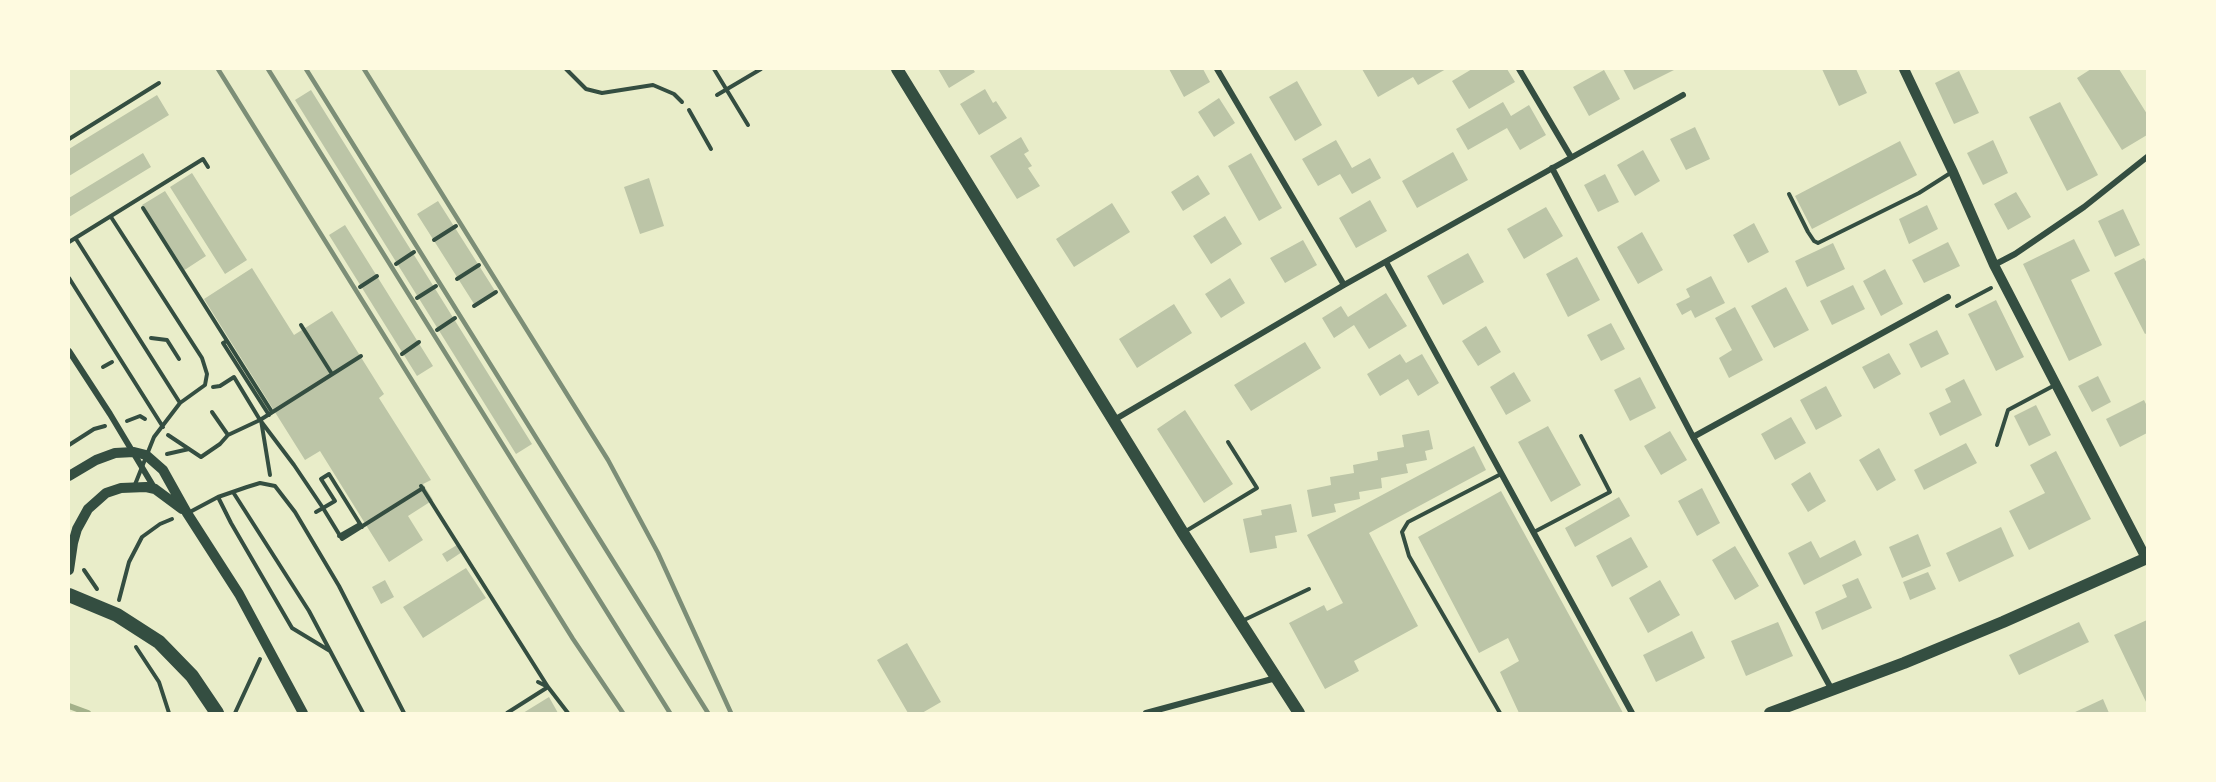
<!DOCTYPE html>
<html>
<head>
<meta charset="utf-8">
<style>
	body { margin:0 }
	#map { position:relative; width:2216px; height:782px; overflow:hidden; background:#e9edc9; font-family:Overpass,sans-serif }
	canvas { display:block }
	.frame { position:absolute; inset:0; border:70px solid #fefae0; pointer-events:none }
</style>
</head>
<body>
<div id="map">
<canvas width="2216" height="782"></canvas>
<div class="frame"></div>
</div>
<script>
const c = document.querySelector('canvas').getContext('2d');
c.lineJoin = 'round';
const shape = rows => new Path2D(rows.map(r => 'M' + r).join(''));
function trace(path, color, width, dash) { c.strokeStyle = color; c.lineWidth = width; c.lineCap = dash ? 'butt' : 'round'; c.setLineDash(dash || []); c.stroke(path); }
function fill(path, color) { c.fillStyle = color; c.fill(path, 'evenodd'); }
trace(shape([
	[69,706,88,713]
]), '#a3b18a', 6);
fill(shape([
	[938,69,973,69,975,72,949,88],
	[1169,69,1203,69,1210,82,1184,97],
	[1362,69,1446,69,1418,85,1413,77,1378,97],
	[1472,69,1507,69,1515,82,1469,109,1452,81],
	[1623,69,1676,69,1634,90],
	[1822,69,1856,69,1867,93,1839,106],
	[2091,69,2119,69,2147,114,2147,135,2122,150,2077,78],
	[1604,70,1620,99,1589,116,1573,87],
	[1959,71,1979,113,1954,124,1935,83],
	[1297,81,1322,125,1295,141,1269,97],
	[985,89,993,103,996,101,1007,118,979,135,960,104],
	[311,90,532,444,516,454,295,100],
	[157,95,169,115,69,176,69,149],
	[1219,98,1235,123,1214,137,1198,112],
	[1503,102,1511,116,1529,105,1546,135,1520,150,1507,128,1468,150,1456,129],
	[2060,102,2098,175,2067,191,2029,117],
	[1695,127,1710,159,1686,170,1670,139],
	[1021,137,1029,151,1024,154,1032,166,1028,168,1040,186,1017,199,990,156],
	[1336,140,1352,168,1370,158,1381,178,1352,194,1340,174,1318,186,1302,159],
	[1993,140,2008,173,1983,185,1967,153],
	[1900,141,1917,175,1812,229,1795,196],
	[1643,150,1660,181,1635,196,1617,165],
	[1453,152,1468,180,1417,208,1402,181],
	[143,153,151,167,69,217,69,198],
	[1251,153,1282,208,1259,221,1228,166],
	[192,173,247,260,225,274,170,187],
	[1605,174,1619,202,1598,212,1584,185],
	[1198,175,1210,194,1183,211,1171,192],
	[649,178,664,226,640,234,624,187],
	[165,191,206,256,183,271,142,205],
	[2016,192,2031,217,2008,230,1994,204],
	[1370,200,1387,231,1356,248,1339,218],
	[438,201,497,294,476,307,417,214],
	[1112,203,1130,232,1074,267,1056,239],
	[1927,205,1938,229,1909,244,1899,219],
	[1546,207,1563,236,1524,259,1507,229],
	[2123,209,2140,245,2115,257,2098,221],
	[1225,216,1242,244,1211,264,1193,236],
	[1754,223,1769,252,1748,263,1733,235],
	[345,225,433,366,417,376,329,235],
	[1642,232,1663,270,1638,284,1617,247],
	[2074,239,2090,271,2071,280,2102,345,2069,361,2023,264],
	[1303,240,1317,265,1285,283,1270,258],
	[1948,242,1960,266,1924,283,1912,260],
	[1833,243,1845,269,1807,287,1795,261],
	[1468,253,1484,282,1443,305,1427,276],
	[1577,257,1600,300,1568,317,1546,274],
	[2144,258,2147,263,2147,333,2145,334,2114,273],
	[252,268,294,335,332,311,384,394,379,398,431,480,423,484,433,500,408,516,423,540,389,562,320,451,305,460,204,299],
	[1885,269,1903,304,1881,316,1863,281],
	[1711,276,1725,303,1695,318,1691,310,1682,315,1676,304,1690,297,1686,289],
	[1230,278,1245,303,1221,318,1205,294],
	[1853,285,1865,309,1832,325,1820,301],
	[1786,287,1809,330,1774,348,1751,306],
	[1386,293,1407,326,1369,349,1354,325,1334,338,1322,318,1341,306,1348,317],
	[1996,300,2024,357,1996,371,1968,314],
	[1174,304,1192,333,1137,368,1119,339],
	[1735,307,1763,360,1729,378,1719,358,1732,350,1715,318],
	[1611,323,1625,349,1601,361,1587,335],
	[1486,326,1501,352,1478,366,1462,341],
	[1937,330,1949,354,1921,368,1909,344],
	[1305,342,1321,368,1251,411,1234,385],
	[1889,353,1901,374,1874,389,1862,367],
	[1400,354,1406,363,1422,354,1439,383,1418,396,1408,379,1380,396,1367,374],
	[1514,372,1531,401,1506,415,1490,387],
	[2098,376,2111,402,2092,412,2078,386],
	[1640,377,1656,408,1630,421,1614,390],
	[1964,379,1982,415,1940,436,1929,413,1951,402,1945,389],
	[1826,386,1842,416,1816,430,1800,400],
	[2144,400,2147,406,2147,433,2120,447,2106,419],
	[2036,405,2051,435,2029,446,2014,416],
	[1185,410,1233,484,1204,503,1157,429],
	[1791,417,1806,443,1775,460,1761,434],
	[1548,426,1581,485,1551,502,1518,442],
	[1429,430,1433,449,1425,451,1427,460,1406,464,1408,473,1381,478,1382,488,1359,492,1360,499,1334,504,1336,512,1312,517,1307,490,1331,485,1330,477,1354,473,1353,465,1378,460,1377,452,1404,447,1402,435],
	[1670,431,1687,460,1661,475,1644,446],
	[1966,443,1977,463,1924,490,1914,470],
	[1474,446,1486,470,1369,533,1418,626,1354,661,1359,671,1325,689,1289,623,1324,605,1327,611,1343,603,1307,535],
	[1879,448,1896,480,1877,491,1859,460],
	[2056,451,2091,519,2029,550,2009,511,2045,493,2030,465],
	[1810,472,1826,501,1808,512,1791,484],
	[1702,488,1720,523,1697,536,1678,501],
	[1501,491,1623,713,1519,713,1500,672,1519,661,1508,638,1479,653,1418,537],
	[1619,497,1630,516,1575,547,1565,528],
	[1291,504,1297,532,1275,536,1277,548,1250,553,1243,519,1262,515,1261,510],
	[2001,527,2014,556,1959,582,1946,553],
	[1918,534,1931,566,1902,578,1889,547],
	[1631,537,1648,567,1612,587,1596,556],
	[1855,540,1862,555,1804,585,1788,553,1811,541,1820,558],
	[457,545,462,552,447,562,442,554],
	[1735,546,1759,586,1735,600,1712,560],
	[466,568,486,598,423,638,403,607],
	[1928,572,1936,589,1910,600,1903,582],
	[1858,578,1872,608,1822,630,1815,612,1847,597,1842,585],
	[385,580,394,597,381,604,372,587],
	[1660,580,1680,615,1648,633,1629,598],
	[2147,620,2147,704,2114,635],
	[1778,622,1793,656,1746,676,1731,641],
	[2079,622,2089,642,2019,675,2009,655],
	[1692,631,1705,658,1656,682,1643,655],
	[907,643,941,702,922,713,908,713,877,660],
	[549,697,558,713,523,713],
	[2103,699,2109,713,2073,713]
]), '#bcc5a7');
trace(shape([
	[566,69,586,89,602,93,653,85,674,94,682,102],
	[714,69,748,125],
	[717,95,761,69],
	[143,208,272,412],
	[434,240,456,226],
	[396,264,414,252],
	[457,279,479,265],
	[360,287,377,276],
	[417,298,436,286],
	[474,306,496,292],
	[1957,306,1991,288],
	[301,325,332,374],
	[437,330,455,318],
	[151,338,167,340,179,359],
	[227,341,223,343,269,415],
	[402,354,419,342],
	[103,367,112,362],
	[213,387,220,386,234,377,260,420,294,465,323,508,335,501,321,479,329,474,362,527],
	[212,412,228,435],
	[261,420,270,475],
	[127,421,140,416,145,419],
	[168,435,189,449],
	[69,445,94,429,105,426],
	[167,454,189,449,201,457,220,444,228,435,260,420,361,356],
	[421,486,548,687,568,713],
	[316,512,323,508,342,539,423,488],
	[339,536,360,524],
	[84,570,97,589],
	[119,600,129,562,142,537,160,524,172,519],
	[136,647,159,682,169,713],
	[235,713,260,659],
	[507,713,548,687,538,682]
]), '#344e41', 4);
trace(shape([
	[689,110,711,149],
	[69,139,159,83],
	[1789,194,1808,232,1814,241,1818,243,1919,193,1952,172],
	[111,217,202,358,207,374,205,385,180,403,154,437,134,487],
	[76,239,180,403],
	[69,242,203,159,208,167],
	[69,278,163,427],
	[1997,445,2008,410,2055,385],
	[233,492,309,611,363,713],
	[218,497,231,523,292,628,330,651],
	[188,513,218,497,247,487,260,483,275,486,295,512,339,586,404,713],
	[1186,531,1257,488,1228,442],
	[1534,532,1610,492,1581,436],
	[1242,621,1309,589],
	[1500,713,1409,556,1402,532,1408,522,1501,474]
]), '#344e41', 4);
trace(shape([
	[1217,69,1344,285],
	[1519,69,1571,157],
	[1552,168,1693,437,1832,690],
	[1386,262,1632,713],
	[1994,265,2015,254,2084,207,2147,157],
	[69,351,110,414,155,489],
	[1114,420,1344,285,1683,95],
	[1693,437,1948,297],
	[1146,713,1276,678]
]), '#344e41', 6);
trace(shape([
	[1904,69,1953,172,1994,265,2146,558],
	[69,476,96,460,115,453,134,452,146,455,163,470,187,513,239,594,303,713],
	[69,570,73,543,77,529,88,509,106,493,121,488,146,487,155,489,182,509]
]), '#344e41', 10);
trace(shape([
	[897,69,1183,533,1299,713],
	[1770,713,1904,663,2003,622,2147,558]
]), '#344e41', 12);
trace(shape([
	[69,595,117,615,159,642,192,676,217,713]
]), '#344e41', 14);
trace(shape([
	[218,69,573,639,623,713],
	[268,69,670,713],
	[306,69,708,713],
	[364,69,608,460,658,553,731,713]
]), '#7c8e77', 4.5);
</script>
</body>
</html>
